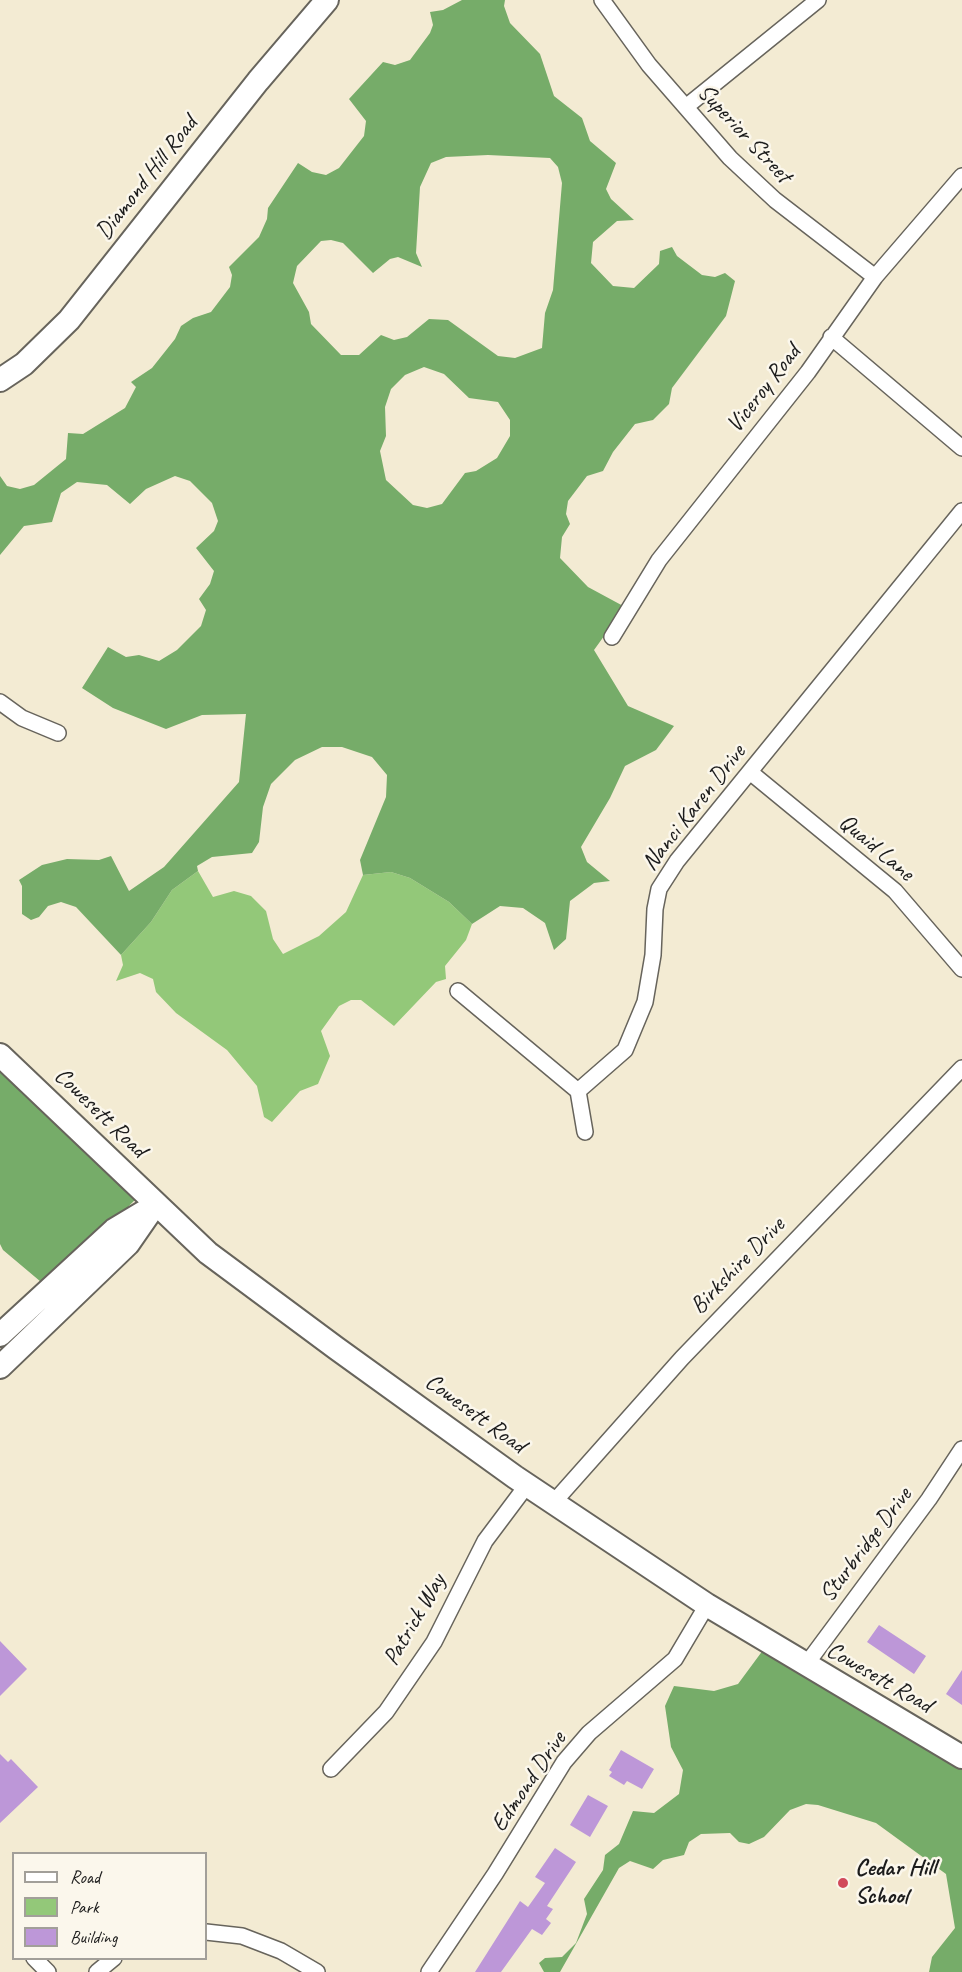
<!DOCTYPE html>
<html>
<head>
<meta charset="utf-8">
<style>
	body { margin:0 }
	#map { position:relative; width:962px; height:1972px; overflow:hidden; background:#f3ebd3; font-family:Caveat,sans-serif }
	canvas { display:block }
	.legend { position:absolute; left:12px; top:1852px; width:195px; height:108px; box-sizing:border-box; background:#fbf7ec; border:2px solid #a29f99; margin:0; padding:8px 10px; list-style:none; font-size:18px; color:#1c1c1c }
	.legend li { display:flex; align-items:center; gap:12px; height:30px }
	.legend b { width:30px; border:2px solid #a29f99 }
</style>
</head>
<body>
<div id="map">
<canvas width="962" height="1972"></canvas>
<ul class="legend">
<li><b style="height:8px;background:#fff"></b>Road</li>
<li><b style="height:16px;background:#93c879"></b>Park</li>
<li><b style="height:16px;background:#bd97d8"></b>Building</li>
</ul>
</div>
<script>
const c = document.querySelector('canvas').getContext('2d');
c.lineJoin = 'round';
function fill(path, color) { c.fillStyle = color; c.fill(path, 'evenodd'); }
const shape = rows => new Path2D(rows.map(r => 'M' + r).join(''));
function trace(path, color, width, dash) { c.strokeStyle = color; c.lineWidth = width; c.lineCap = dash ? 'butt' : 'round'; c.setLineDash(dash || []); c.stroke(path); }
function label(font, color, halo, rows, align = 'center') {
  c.font = font + ' Caveat,sans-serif'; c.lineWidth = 5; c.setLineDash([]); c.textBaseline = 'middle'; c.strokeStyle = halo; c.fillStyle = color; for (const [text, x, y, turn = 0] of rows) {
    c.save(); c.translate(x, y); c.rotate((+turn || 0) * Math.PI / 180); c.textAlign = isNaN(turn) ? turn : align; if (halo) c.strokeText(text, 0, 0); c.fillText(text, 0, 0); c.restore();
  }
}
fill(shape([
	[198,871,213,897,234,891,251,896,266,911,273,939,283,954,319,936,346,912,363,875,391,872,410,878,449,902,472,924,466,940,445,966,446,979,436,982,394,1026,361,1000,351,1000,339,1006,321,1031,330,1056,318,1084,300,1091,272,1122,264,1117,257,1086,227,1050,176,1013,156,992,153,979,140,973,116,981,123,965,121,955,151,922,172,890]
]), '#93c879');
fill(shape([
	[462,0,505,0,504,6,510,23,540,54,554,96,582,118,590,141,616,163,606,189,611,199,634,220,617,221,593,242,591,263,613,286,634,288,659,264,660,251,672,247,677,256,702,275,715,277,725,273,735,281,726,316,672,388,669,404,653,420,635,424,613,452,603,471,587,476,568,501,566,514,570,524,562,537,560,558,588,587,625,607,594,650,628,706,674,726,656,750,625,766,610,798,581,847,587,862,610,881,594,883,570,901,566,939,554,950,545,923,523,908,500,906,472,924,449,902,410,878,391,872,363,875,360,860,386,797,387,775,372,757,342,747,322,747,295,760,271,784,263,807,259,842,252,853,212,857,197,866,198,871,172,890,151,922,121,955,76,907,61,902,48,906,39,917,31,920,22,914,22,886,19,880,42,865,67,859,99,860,111,856,129,891,164,867,239,782,246,714,202,715,166,729,113,708,82,688,108,647,126,657,139,655,159,661,177,650,201,626,206,610,199,599,210,584,214,571,196,548,214,531,218,521,212,503,190,481,175,476,146,489,130,504,107,485,77,482,61,493,52,522,24,526,0,555,0,476,7,486,20,489,34,485,66,459,68,433,83,434,125,408,136,387,131,382,152,368,175,339,181,326,193,318,211,312,230,287,232,275,229,267,259,237,267,219,268,208,298,163,312,172,326,175,339,168,364,136,366,121,349,99,383,62,395,65,410,60,430,33,433,25,430,12,443,10],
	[488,155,550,158,558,167,562,183,553,290,545,313,542,348,515,358,498,356,448,320,429,319,407,337,394,340,381,335,359,355,341,355,311,324,309,312,293,283,297,266,321,241,331,240,343,243,373,273,390,259,398,257,422,267,416,253,420,187,431,163,446,157],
	[424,367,444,374,469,398,498,402,510,420,510,436,497,458,476,471,465,473,442,504,427,508,413,505,386,480,380,451,386,436,385,407,391,389,405,375],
	[0,1053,143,1192,47,1287,3,1250,0,1244],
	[769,1642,962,1756,962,1972,929,1972,932,1957,955,1928,946,1874,876,1823,818,1805,806,1804,790,1810,764,1837,749,1844,739,1842,730,1833,701,1834,689,1842,684,1855,663,1860,653,1869,630,1861,619,1868,560,1972,544,1972,539,1963,545,1958,562,1957,576,1943,587,1914,584,1899,603,1870,605,1855,619,1844,633,1811,654,1813,679,1794,683,1770,671,1747,665,1706,674,1686,714,1691,738,1684]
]), '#76ac69');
fill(shape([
	[879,1625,926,1656,914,1674,867,1642],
	[0,1641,27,1669,0,1696],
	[962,1670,962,1705,946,1694],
	[621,1750,654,1769,642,1789,627,1781,624,1785,609,1776,612,1772,609,1770],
	[0,1754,8,1762,11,1759,38,1787,0,1823],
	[588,1795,608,1806,590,1837,570,1825],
	[555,1848,576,1862,547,1906,553,1909,546,1919,551,1923,542,1935,532,1929,501,1972,475,1972,520,1901,528,1907,545,1883,535,1877]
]), '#bd97d8');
const street = shape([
	[602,0,649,65,730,158,775,200,875,277],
	[687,106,818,0],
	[831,337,962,448],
	[612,637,659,560,808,372,875,277,962,176],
	[0,702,22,718,58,733],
	[750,772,895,891,962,969],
	[458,991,578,1091],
	[578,1091,625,1050,645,1002,653,955,655,909,659,889,677,861,962,511],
	[578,1091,585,1132],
	[554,1502,682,1358,962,1068],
	[805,1666,929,1499,962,1449],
	[331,1769,386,1712,434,1642,485,1541,527,1485],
	[206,1932,242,1936,281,1951,317,1972],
	[34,1958,48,1972],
	[97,1972,114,1958],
	[429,1972,495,1874,564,1762,589,1733,675,1659,707,1605]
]);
const secondary = shape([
	[0,380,24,364,69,320,258,81,327,0],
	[0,1055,208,1253,336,1348,515,1477,707,1605,962,1757],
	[0,1335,114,1230,149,1209],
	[0,1367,128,1244,155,1205]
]);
trace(street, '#67645c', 18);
trace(secondary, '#67645c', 26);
trace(street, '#fff', 15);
trace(secondary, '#fff', 22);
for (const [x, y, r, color] of [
	[843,1883,6,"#d1495b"]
]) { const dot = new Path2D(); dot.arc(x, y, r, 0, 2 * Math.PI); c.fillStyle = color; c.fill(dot); trace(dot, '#fbf7ec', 2); }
label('24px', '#1c1c1c', '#fbf7ec', [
	["Superior Street",744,134,47],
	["Diamond Hill Road",147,178,-52],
	["Viceroy Road",764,389,-52],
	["Nanci Karen Drive",694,808,-52],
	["Quaid Lane",876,848,40],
	["Cowesett Road",100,1113,44],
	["Birkshire Drive",738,1266,-46],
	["Cowesett Road",475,1414,36],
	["Sturbridge Drive",866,1545,-53],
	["Patrick Way",415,1620,-60],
	["Cowesett Road",879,1678,30],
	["Edmond Drive",529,1782,-56]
]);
label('bold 24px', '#1c1c1c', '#fbf7ec', [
	["Cedar Hill",855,1869],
	["School",855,1897]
], 'left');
</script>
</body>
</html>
